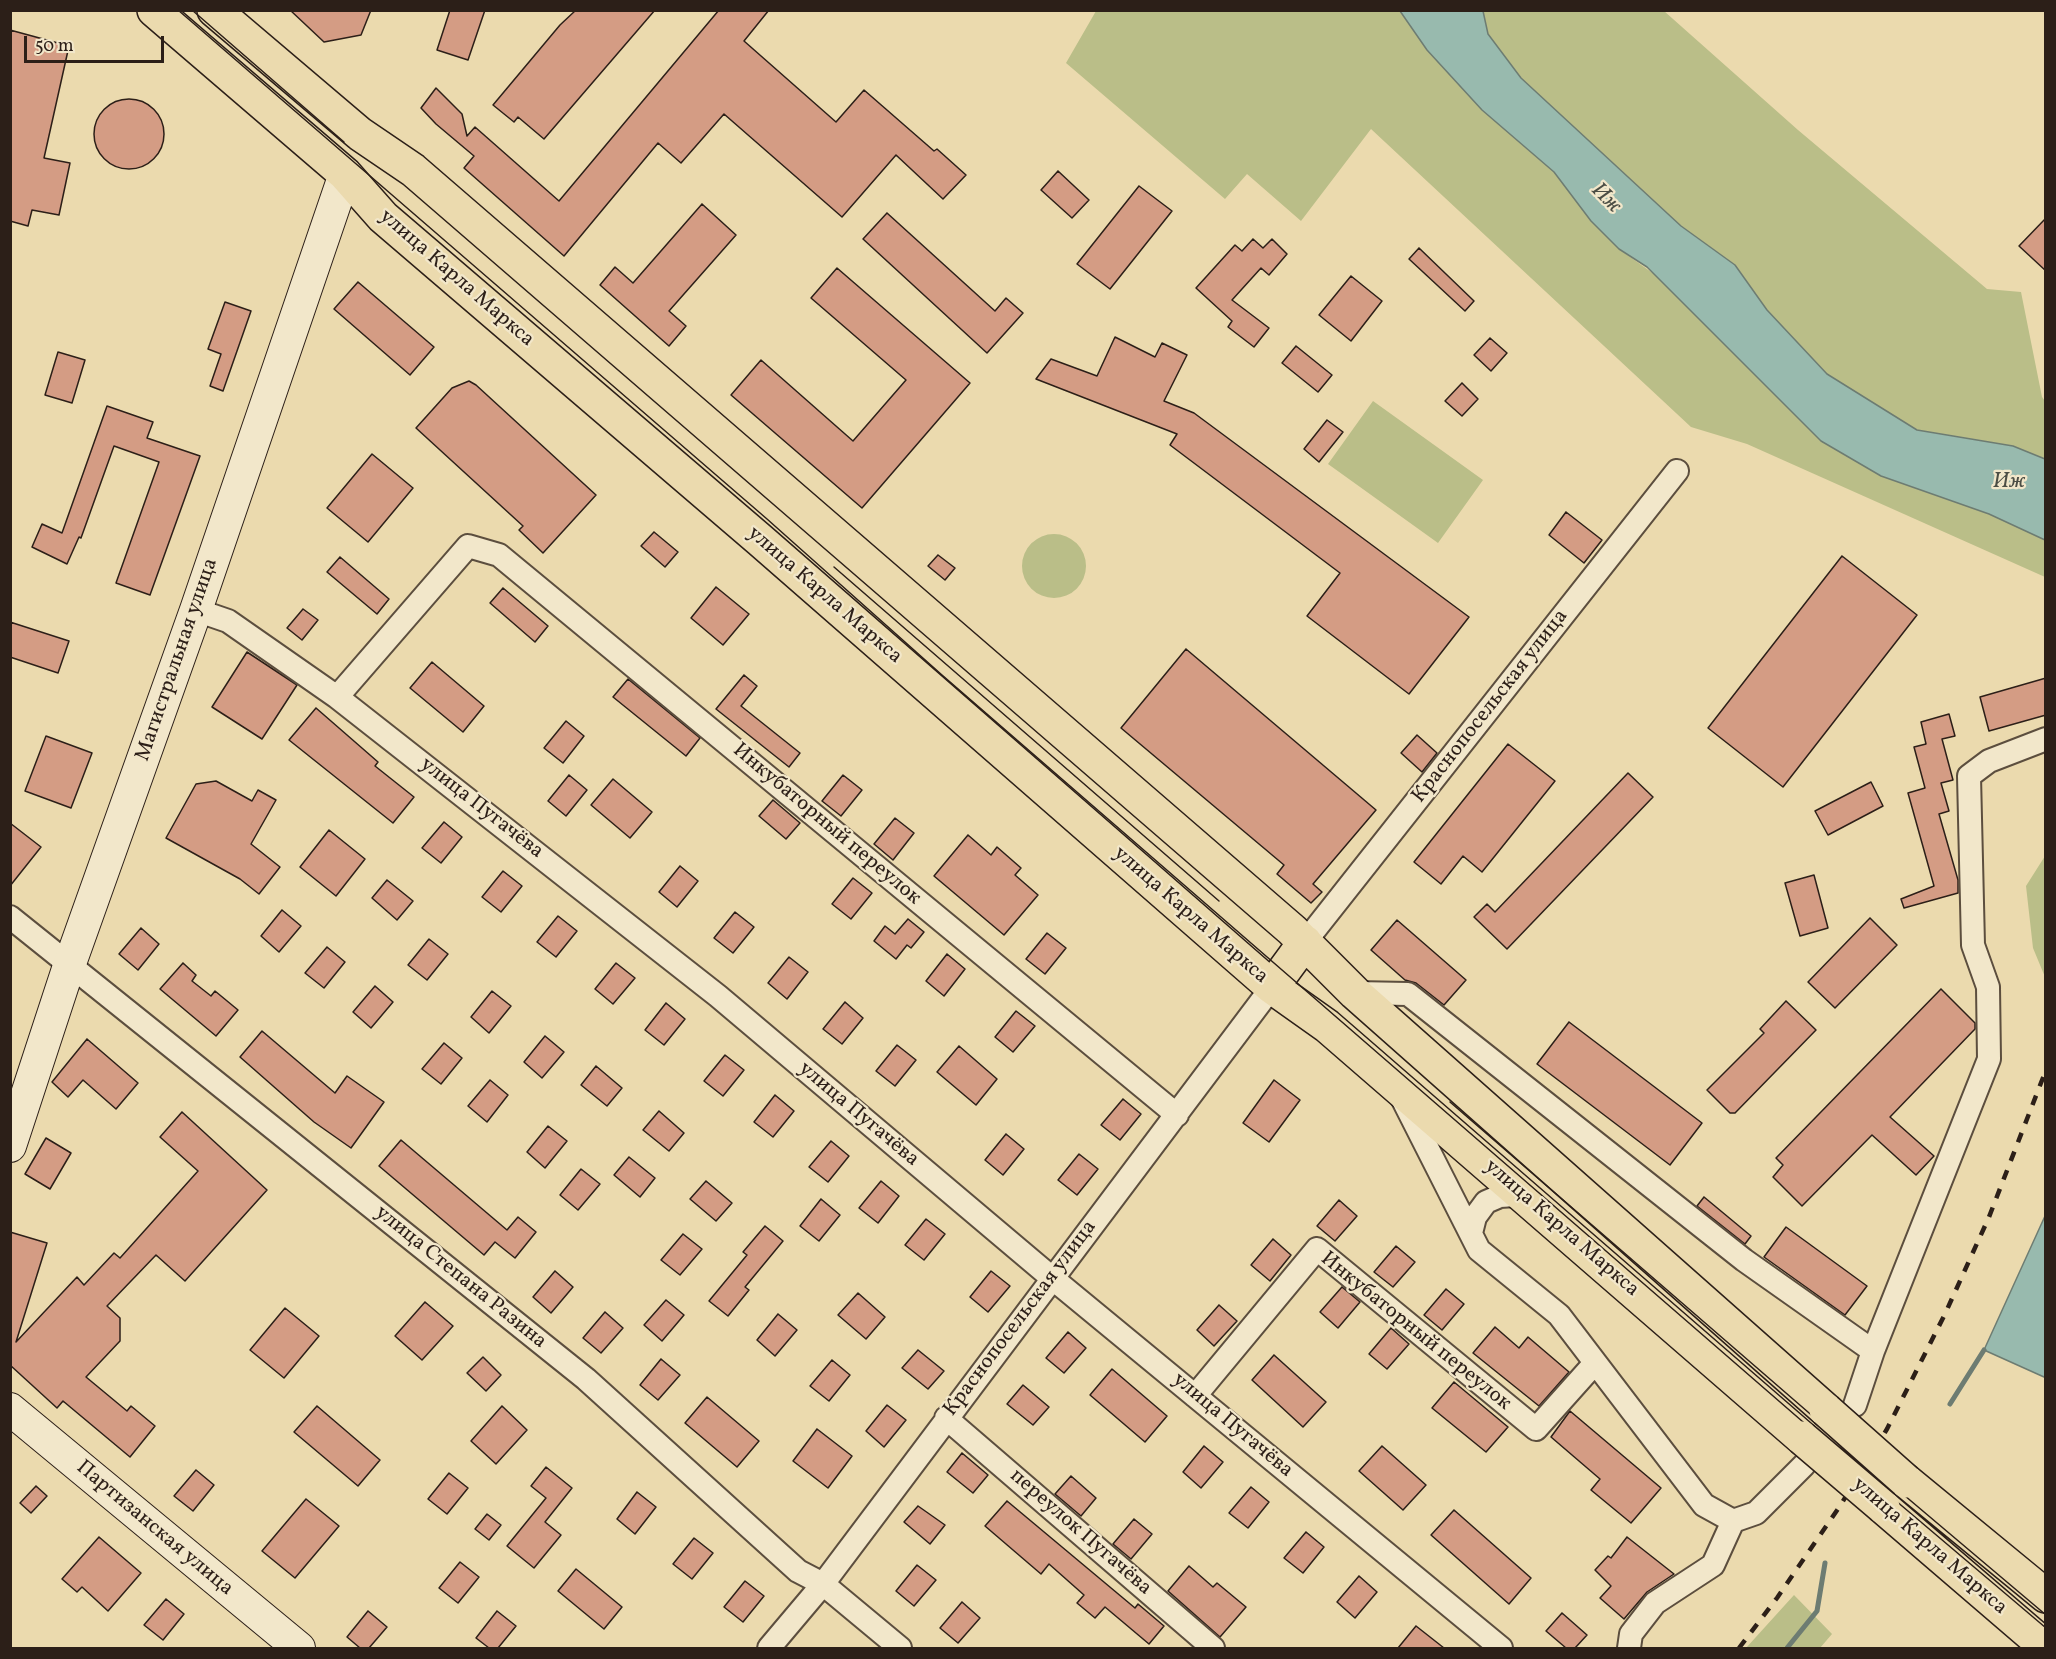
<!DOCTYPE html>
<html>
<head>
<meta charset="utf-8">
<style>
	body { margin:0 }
	#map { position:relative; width:2056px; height:1659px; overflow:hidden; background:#ebdaae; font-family:Vollkorn,serif }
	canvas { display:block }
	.frame { position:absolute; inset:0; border:12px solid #2c1f18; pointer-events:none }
	.scale { position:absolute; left:24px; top:36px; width:140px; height:27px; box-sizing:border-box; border:3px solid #2c1f18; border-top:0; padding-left:8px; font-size:18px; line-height:21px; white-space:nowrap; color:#2c1f18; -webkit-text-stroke:4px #f2e7ca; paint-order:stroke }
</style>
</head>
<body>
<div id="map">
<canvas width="2056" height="1659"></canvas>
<div class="frame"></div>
<div class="scale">50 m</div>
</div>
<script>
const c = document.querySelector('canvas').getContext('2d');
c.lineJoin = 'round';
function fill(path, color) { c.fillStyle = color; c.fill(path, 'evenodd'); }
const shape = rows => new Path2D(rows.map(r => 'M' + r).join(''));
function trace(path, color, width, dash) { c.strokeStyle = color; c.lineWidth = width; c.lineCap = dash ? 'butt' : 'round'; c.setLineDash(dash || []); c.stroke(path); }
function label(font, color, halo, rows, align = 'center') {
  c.font = font + ' Vollkorn,serif'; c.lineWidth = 4.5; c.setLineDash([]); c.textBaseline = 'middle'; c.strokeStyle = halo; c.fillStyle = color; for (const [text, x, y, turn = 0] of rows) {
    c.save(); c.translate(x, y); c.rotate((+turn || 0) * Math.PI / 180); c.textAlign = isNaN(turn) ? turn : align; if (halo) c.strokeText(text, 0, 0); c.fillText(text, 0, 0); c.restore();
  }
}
fill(shape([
	[1096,11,1400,11,1427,50,1482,110,1554,172,1591,221,1619,249,1989,514,2045,540,2045,577,1747,444,1691,427,1371,129,1301,221,1247,174,1225,199,1066,63],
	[1483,11,1664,11,1798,130,1987,289,2021,292,2042,397,2045,401,2045,459,2013,446,1917,430,1827,374,1767,310,1735,265,1681,226,1521,78,1488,34],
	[1373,401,1483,480,1438,543,1328,464],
	'1022 566a32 32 0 1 1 64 0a32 32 0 1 1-64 0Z',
	[2045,856,2046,974,2045,977,2033,948,2026,886],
	[1794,1595,1832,1634,1820,1648,1746,1648]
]), '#babe88');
const water = shape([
	[1400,11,1483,11,1488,34,1521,78,1681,226,1735,265,1767,310,1827,374,1917,430,2013,446,2045,459,2045,540,1989,514,1881,476,1821,441,1647,267,1619,249,1591,221,1554,172,1482,110,1427,50,1400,11],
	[2045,1216,2046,1374,2044,1377,1984,1350,2045,1216]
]);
fill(water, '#98baae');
trace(water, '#6d7c72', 1.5);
trace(shape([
	[1950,1404,1984,1350],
	[1787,1648,1817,1611,1825,1563]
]), '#6d7c72', 5);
const building = shape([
	[290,10,371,10,361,35,324,42,290,10],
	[450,10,485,10,468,60,437,50,450,10],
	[576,10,655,10,544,139,518,117,514,122,493,105,560,25,576,10],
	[719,10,769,10,744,41,836,122,864,90,934,151,937,149,966,175,943,199,896,155,842,217,724,114,681,163,658,143,564,256,464,168,474,156,436,124,421,108,436,88,462,114,467,136,475,127,559,201,719,10],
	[10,30,69,46,44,158,70,163,59,215,32,210,28,226,10,221,10,30],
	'94 134a35 35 0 1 1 70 0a35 35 0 1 1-70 0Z',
	[1058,171,1089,200,1072,218,1041,190,1058,171],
	[1139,186,1172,211,1110,289,1077,264,1139,186],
	[702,204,736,235,669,311,686,326,669,346,600,285,615,267,633,283,702,204],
	[887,213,995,311,1006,298,1023,313,987,353,863,239,887,213],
	[2046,218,2046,271,2019,246,2046,218],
	[1253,239,1263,248,1272,239,1287,254,1269,275,1261,268,1232,300,1269,328,1254,347,1228,327,1232,321,1196,288,1235,245,1242,251,1253,239],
	[1419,248,1474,301,1465,311,1409,259,1419,248],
	[837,268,970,383,862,508,731,395,761,360,853,441,906,380,811,298,837,268],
	[1351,276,1382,301,1351,341,1319,315,1351,276],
	[358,282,434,347,410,375,334,309,358,282],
	[225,302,251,311,223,391,210,386,221,354,208,349,225,302],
	[1115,337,1155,357,1162,343,1187,355,1164,401,1194,413,1469,617,1409,694,1307,616,1340,573,1170,445,1177,434,1036,379,1051,359,1097,376,1115,337],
	[1490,338,1507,353,1491,371,1474,355,1490,338],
	[1296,346,1332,375,1318,392,1282,363,1296,346],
	[58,352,85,360,72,403,45,395,58,352],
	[469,381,476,385,596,495,543,553,519,530,523,526,416,428,452,388,469,381],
	[1462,383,1478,399,1462,416,1445,401,1462,383],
	[107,406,153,422,147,438,200,456,150,595,116,583,159,462,114,446,81,538,79,537,67,564,32,547,42,524,62,533,107,406],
	[1327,420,1343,432,1319,462,1304,449,1327,420],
	[372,454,413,488,368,542,327,508,372,454],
	[1566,512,1602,540,1584,563,1549,535,1566,512],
	[654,532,678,552,665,567,641,546,654,532],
	[938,555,955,568,945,580,928,566,938,555],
	[1842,556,1917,615,1783,787,1708,728,1842,556],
	[340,557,389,599,377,614,327,572,340,557],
	[716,587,749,614,723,645,691,618,716,587],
	[503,588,548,626,535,642,490,603,503,588],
	[303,609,318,620,302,640,287,628,303,609],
	[10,622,69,641,58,673,10,657,10,622],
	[1186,649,1376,810,1313,884,1322,892,1311,903,1277,874,1284,865,1121,728,1186,649],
	[247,652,297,685,262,739,212,707,247,652],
	[432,662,484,706,463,732,410,688,432,662],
	[744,675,757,686,741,706,800,753,789,767,716,709,744,675],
	[2046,678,2046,715,1989,731,1980,697,2046,678],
	[628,679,700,738,686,756,613,697,628,679],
	[316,708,378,762,375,766,414,797,393,823,289,740,316,708],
	[1949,714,1955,736,1942,739,1953,780,1941,783,1949,811,1939,814,1958,880,1958,893,1904,908,1901,899,1934,886,1908,793,1925,788,1914,747,1926,744,1921,722,1949,714],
	[566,721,584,736,563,763,544,748,566,721],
	[1417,735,1437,753,1422,772,1401,753,1417,735],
	[46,736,92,753,71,808,25,791,46,736],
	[1508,744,1555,781,1482,872,1463,856,1441,884,1414,862,1508,744],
	[1628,773,1653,797,1507,949,1474,917,1487,904,1495,912,1628,773],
	[569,775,587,790,566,816,548,801,569,775],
	[843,775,862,790,841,816,822,801,843,775],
	[613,779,652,812,630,838,591,805,613,779],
	[216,781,252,801,258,790,276,800,251,844,280,867,259,894,240,879,166,838,196,784,216,781],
	[1871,782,1883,806,1828,835,1815,811,1871,782],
	[773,800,800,823,786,839,759,816,773,800],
	[895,818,914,833,893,860,874,844,895,818],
	[444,822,462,837,441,863,422,848,444,822],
	[10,823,41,847,10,886,10,823],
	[329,830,365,859,336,896,300,867,329,830],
	[968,835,991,855,997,847,1021,868,1015,875,1038,895,1004,935,934,876,968,835],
	[680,866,698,881,677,907,659,892,680,866],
	[503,871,522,886,501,912,482,897,503,871],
	[1814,875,1828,928,1800,936,1785,883,1814,875],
	[853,878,872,893,851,919,832,904,853,878],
	[387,880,413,901,397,920,372,898,387,880],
	[282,910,301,926,279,952,261,936,282,910],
	[735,912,754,927,733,953,714,938,735,912],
	[558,916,577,931,556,957,537,942,558,916],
	[1870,918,1897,945,1835,1008,1808,982,1870,918],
	[908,919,924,932,911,948,907,945,896,959,874,941,885,926,895,934,908,919],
	[1397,920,1466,980,1444,1005,1416,983,1405,980,1371,950,1397,920],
	[141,928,159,944,138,970,119,954,141,928],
	[1047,933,1066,948,1045,974,1026,959,1047,933],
	[429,939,448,954,427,980,408,965,429,939],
	[327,947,345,962,324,988,305,973,327,947],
	[947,954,965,969,944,996,926,981,947,954],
	[789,957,808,972,787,999,768,983,789,957],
	[183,963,196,975,192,981,211,996,215,991,238,1010,216,1036,160,989,183,963],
	[616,963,635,978,613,1004,595,989,616,963],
	[375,986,393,1002,371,1028,353,1012,375,986],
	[1941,989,1975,1023,1975,1029,1890,1117,1934,1156,1916,1175,1872,1135,1802,1206,1773,1177,1783,1165,1776,1158,1941,989],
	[492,991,511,1006,489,1033,471,1017,492,991],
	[1786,1001,1816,1030,1735,1113,1730,1113,1707,1090,1764,1033,1760,1029,1786,1001],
	[845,1002,863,1018,842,1044,823,1029,845,1002],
	[666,1003,685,1019,664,1045,645,1030,666,1003],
	[1016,1011,1035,1026,1013,1052,995,1037,1016,1011],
	[1569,1022,1702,1123,1670,1165,1537,1064,1569,1022],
	[262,1031,335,1093,347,1076,384,1102,351,1148,314,1122,240,1057,262,1031],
	[545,1036,564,1052,542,1078,524,1062,545,1036],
	[87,1039,138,1083,116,1109,83,1080,68,1097,52,1082,87,1039],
	[444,1043,462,1058,441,1084,422,1069,444,1043],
	[897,1045,916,1060,895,1086,876,1071,897,1045],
	[959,1046,997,1079,976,1105,937,1072,959,1046],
	[725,1055,744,1070,723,1096,704,1081,725,1055],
	[596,1066,622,1088,607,1106,581,1085,596,1066],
	[490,1080,508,1095,487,1122,468,1106,490,1080],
	[1274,1080,1300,1100,1269,1142,1243,1123,1274,1080],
	[775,1095,794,1111,773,1137,754,1122,775,1095],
	[1123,1099,1141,1114,1120,1140,1101,1125,1123,1099],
	[659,1111,684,1133,669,1151,643,1130,659,1111],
	[182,1112,267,1190,185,1281,156,1255,107,1306,120,1318,120,1341,86,1377,127,1411,131,1406,155,1426,130,1457,63,1401,57,1408,10,1365,10,1232,47,1243,16,1342,77,1277,84,1285,114,1253,120,1258,198,1171,160,1137,182,1112],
	[548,1126,567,1141,545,1168,527,1152,548,1126],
	[1006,1134,1024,1149,1003,1175,985,1160,1006,1134],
	[46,1138,71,1153,50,1189,25,1174,46,1138],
	[401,1140,507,1230,518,1217,536,1232,515,1258,495,1242,484,1255,379,1166,401,1140],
	[831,1141,849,1156,828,1182,809,1167,831,1141],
	[1079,1154,1098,1169,1077,1195,1058,1180,1079,1154],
	[629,1157,655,1178,640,1197,614,1175,629,1157],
	[581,1169,600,1184,578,1210,560,1195,581,1169],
	[706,1181,732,1203,716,1221,690,1199,706,1181],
	[881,1181,899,1196,878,1223,859,1208,881,1181],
	[1704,1197,1751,1236,1745,1244,1697,1206,1704,1197],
	[821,1199,840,1215,819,1241,800,1226,821,1199],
	[1339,1200,1357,1216,1335,1241,1317,1226,1339,1200],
	[926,1219,945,1234,924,1260,905,1245,926,1219],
	[765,1226,783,1241,745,1287,749,1290,728,1316,709,1301,747,1255,743,1252,765,1226],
	[1786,1227,1867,1286,1845,1315,1764,1257,1786,1227],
	[683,1234,702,1249,680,1275,661,1260,683,1234],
	[1273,1239,1291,1255,1270,1281,1251,1265,1273,1239],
	[1396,1246,1415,1262,1393,1287,1374,1272,1396,1246],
	[555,1271,573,1287,551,1313,533,1297,555,1271],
	[991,1271,1010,1286,988,1312,970,1297,991,1271],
	[1342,1287,1360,1302,1338,1328,1320,1312,1342,1287],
	[1446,1289,1464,1304,1442,1330,1424,1315,1446,1289],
	[858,1293,885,1317,866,1339,838,1315,858,1293],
	[666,1300,684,1315,662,1341,644,1325,666,1300],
	[425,1302,453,1326,422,1360,395,1336,425,1302],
	[1219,1305,1237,1321,1214,1346,1197,1330,1219,1305],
	[285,1308,319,1336,284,1378,250,1350,285,1308],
	[605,1312,623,1328,601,1353,583,1338,605,1312],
	[778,1314,797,1330,775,1356,757,1340,778,1314],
	[1495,1327,1519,1348,1528,1337,1569,1372,1539,1406,1473,1353,1495,1327],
	[1391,1328,1409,1344,1387,1369,1369,1354,1391,1328],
	[1068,1332,1086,1348,1064,1373,1046,1358,1068,1332],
	[918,1350,944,1371,928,1389,902,1368,918,1350],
	[1274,1355,1326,1402,1303,1427,1252,1380,1274,1355],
	[483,1357,501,1375,486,1391,467,1373,483,1357],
	[661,1359,680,1375,658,1400,640,1385,661,1359],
	[832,1360,850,1375,829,1401,810,1386,832,1360],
	[1112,1369,1167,1416,1145,1442,1090,1395,1112,1369],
	[1454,1382,1508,1427,1486,1452,1432,1408,1454,1382],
	[1023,1385,1049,1407,1033,1425,1007,1404,1023,1385],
	[707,1397,759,1441,737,1467,685,1423,707,1397],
	[887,1405,906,1420,884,1447,866,1431,887,1405],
	[317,1406,380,1460,358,1486,294,1432,317,1406],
	[502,1406,527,1430,496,1464,471,1441,502,1406],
	[1570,1411,1661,1488,1631,1523,1591,1490,1600,1479,1551,1437,1570,1411],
	[817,1429,852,1456,828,1488,793,1461,817,1429],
	[1204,1446,1223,1462,1201,1488,1183,1472,1204,1446],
	[1382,1446,1426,1485,1403,1510,1359,1471,1382,1446],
	[962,1453,988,1475,973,1493,947,1472,962,1453],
	[546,1467,572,1488,545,1522,561,1535,534,1568,507,1546,546,1498,531,1486,546,1467],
	[196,1470,214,1485,193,1511,174,1496,196,1470],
	[449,1473,468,1488,447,1514,428,1499,449,1473],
	[1071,1476,1096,1498,1081,1516,1055,1494,1071,1476],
	[36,1486,47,1496,31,1513,20,1503,36,1486],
	[1251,1487,1269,1502,1248,1528,1229,1513,1251,1487],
	[637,1492,656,1507,635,1534,617,1519,637,1492],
	[306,1499,339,1526,295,1578,262,1551,306,1499],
	[1007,1501,1135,1608,1138,1604,1164,1626,1149,1644,1105,1607,1095,1618,1077,1603,1084,1595,1049,1564,1041,1574,985,1526,1007,1501],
	[918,1506,945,1525,930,1544,904,1522,918,1506],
	[1454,1510,1531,1578,1509,1604,1431,1535,1454,1510],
	[487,1514,501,1525,489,1540,475,1529,487,1514],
	[1134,1519,1152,1534,1131,1559,1113,1544,1134,1519],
	[1306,1532,1324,1547,1303,1573,1284,1558,1306,1532],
	[99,1537,141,1573,108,1611,82,1587,77,1592,62,1579,99,1537],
	[1627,1537,1674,1574,1647,1592,1624,1619,1600,1598,1611,1586,1595,1570,1608,1556,1611,1558,1627,1537],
	[694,1538,713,1553,692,1579,673,1564,694,1538],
	[460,1562,479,1577,458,1603,439,1588,460,1562],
	[917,1565,936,1580,914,1606,896,1591,917,1565],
	[1189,1566,1213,1587,1217,1583,1246,1607,1220,1637,1168,1591,1189,1566],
	[576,1569,622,1607,604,1629,558,1591,576,1569],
	[1359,1576,1377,1592,1355,1618,1337,1602,1359,1576],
	[745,1581,764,1596,743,1622,724,1607,745,1581],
	[166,1599,184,1614,163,1640,144,1625,166,1599],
	[962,1602,980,1618,958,1643,940,1628,962,1602],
	[368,1611,387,1627,369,1648,360,1648,347,1637,368,1611],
	[497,1611,516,1626,498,1648,489,1648,476,1638,497,1611],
	[1562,1613,1587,1635,1575,1648,1566,1648,1546,1631,1562,1613],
	[1416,1626,1444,1648,1398,1648,1416,1626]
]);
fill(building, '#d49c84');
trace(building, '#2c1f18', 1.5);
const street = shape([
	[196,610,228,621,337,697,718,996,1052,1278,1501,1648],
	[337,697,468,546,499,555,1177,1115],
	[10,917,586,1379,798,1571,823,1584,900,1648],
	[1305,942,1677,471],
	[1355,993,1408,994,1744,1260,1873,1351],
	[1402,1098,1479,1250,1559,1315,1704,1505,1733,1521,1756,1513,1804,1465],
	[1471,1233,1475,1217,1486,1202,1500,1196,1516,1195,1527,1202],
	[1195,1396,1317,1249,1536,1429,1595,1363],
	[1855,1405,1873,1351,1989,1059,1988,987,1973,945,1969,776,1989,761,2046,739],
	[946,1418,1213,1648],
	[769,1648,823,1584,1272,987],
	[1629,1648,1631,1634,1655,1603,1713,1565,1733,1521]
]);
const secondary = shape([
	[10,1146,69,966,196,610,345,174],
	[10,1409,299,1648]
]);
const primary = shape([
	[154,10,345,174,383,217,760,540,1272,987,1327,1026,1802,1438],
	[214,10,360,134,413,170,1292,930,1355,993,1826,1410],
	[1272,987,1305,942],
	[1906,1481,2046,1596],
	[1883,1507,2046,1647]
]);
trace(street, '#5c4e3e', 26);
trace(secondary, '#2c1f18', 34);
trace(primary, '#2c1f18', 36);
trace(street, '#f2e7ca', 22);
trace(secondary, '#f2e7ca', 32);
trace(primary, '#ebdaae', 33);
trace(shape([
	[178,10,767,519,942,675,1810,1428,2046,1628],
	[192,10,344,142],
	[834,567,1219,901],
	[1450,1102,1898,1490,2046,1615]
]), '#2c1f18', 1.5);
trace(shape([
	[1739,1648,1777,1598,1840,1506,1887,1429,1945,1314,1989,1217,2046,1070]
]), '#2c1f18', 4.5, [10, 10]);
const primaryBridge = shape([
	[1826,1410,1906,1481],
	[1802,1438,1883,1507]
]);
trace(primaryBridge, '#2c1f18', 36, []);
trace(primaryBridge, '#ebdaae', 33);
label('21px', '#2c1f18', '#f2e7ca', [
	["улица Карла Маркса",456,279,41],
	["улица Карла Маркса",824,596,41],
	["Магистральная улица",178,660,-71],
	["Краснопосельская улица",1491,707,-52],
	["улица Пугачёва",481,809,38],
	["Инкубаторный переулок",826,825,40],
	["улица Карла Маркса",1190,916,41],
	["улица Пугачёва",858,1115,40],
	["улица Карла Маркса",1561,1229,41],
	["улица Степана Разина",460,1278,39],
	["Краснопосельская улица",1021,1319,-53],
	["Инкубаторный переулок",1415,1332,39],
	["улица Пугачёва",1232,1426,40],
	["Партизанская улица",154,1529,40],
	["переулок Пугачёва",1080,1533,41],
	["улица Карла Маркса",1929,1547,41]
]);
label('italic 22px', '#4c4e45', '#f2e7ca', [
	["Иж",1605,199,45],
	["Иж",2009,483]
]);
</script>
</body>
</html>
